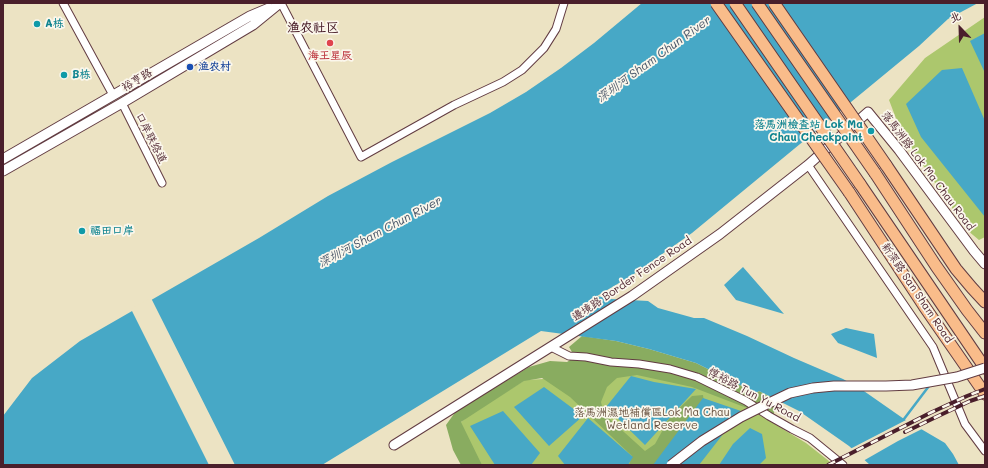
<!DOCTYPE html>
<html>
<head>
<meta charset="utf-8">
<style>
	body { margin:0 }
	#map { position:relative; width:988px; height:468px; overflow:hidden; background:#ece3c3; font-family:Mali,"LXGW WenKai TC",sans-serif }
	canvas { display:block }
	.frame { position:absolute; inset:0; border:4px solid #4a1f2b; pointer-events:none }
	.north { position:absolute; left:940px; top:8px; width:40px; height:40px; -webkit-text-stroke:3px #fbf7ec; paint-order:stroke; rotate:337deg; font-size:11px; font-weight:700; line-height:16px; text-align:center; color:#4a1f2b }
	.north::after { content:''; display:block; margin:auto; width:14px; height:18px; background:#4a1f2b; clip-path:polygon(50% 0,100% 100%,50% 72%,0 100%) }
</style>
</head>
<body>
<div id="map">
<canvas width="988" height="468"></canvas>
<div class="frame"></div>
<div class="north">北</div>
</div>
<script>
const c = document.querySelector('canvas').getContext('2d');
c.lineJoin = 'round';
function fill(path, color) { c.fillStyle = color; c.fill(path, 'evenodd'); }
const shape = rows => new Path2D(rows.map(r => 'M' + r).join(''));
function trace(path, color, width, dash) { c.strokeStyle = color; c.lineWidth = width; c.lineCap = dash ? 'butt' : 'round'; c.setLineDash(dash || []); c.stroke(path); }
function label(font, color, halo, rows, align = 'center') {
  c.font = font + ' Mali,"LXGW WenKai TC",sans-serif'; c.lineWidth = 3.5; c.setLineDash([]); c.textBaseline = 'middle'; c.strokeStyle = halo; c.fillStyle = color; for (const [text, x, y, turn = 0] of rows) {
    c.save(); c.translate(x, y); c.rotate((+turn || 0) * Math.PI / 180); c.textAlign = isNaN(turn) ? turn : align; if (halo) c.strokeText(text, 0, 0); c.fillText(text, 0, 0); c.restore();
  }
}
fill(shape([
	[985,17,985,237,979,240,967,230,902,134,889,100,925,58],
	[636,374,705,387,753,411,806,443,834,465,473,465,458,425,469,415,525,380]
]), '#acc76d');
fill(shape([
	[582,336,616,341,649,349,696,363,756,393,759,391,771,397,775,408,773,418,692,387,637,375,617,378,607,387,601,402,604,414,645,451,655,444,670,417,692,396,703,395,704,403,656,465,629,465,632,456,570,397,542,378,524,381,461,422,482,465,461,465,453,450,446,425,456,411,529,367,550,361,567,362,575,357,569,347]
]), '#89ac60');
fill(shape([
	[642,3,978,3,948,19,919,46,692,233,631,276,597,296,611,299,648,301,658,308,694,318,704,318,747,336,794,358,843,379,861,389,904,419,945,443,953,454,959,465,870,465,849,446,799,411,759,391,756,393,696,363,649,349,616,341,541,331,322,465,3,465,3,416,32,378,80,341,259,238,328,196,392,162,490,113,526,92,561,68,594,43],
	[985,33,985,73,970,41],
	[962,68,985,121,985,217,921,137,906,104,942,70],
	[743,267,784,314,736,300,724,285],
	[846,328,874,334,877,358,838,343,831,334],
	[631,376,654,382,696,389,645,445,606,407],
	[544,387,583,416,549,446,514,407],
	[703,398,741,411,699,465,653,465],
	[503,411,540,453,531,465,495,465,470,426],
	[588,418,633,457,628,465,565,465,558,456],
	[750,428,762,434,766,458,759,465,719,465,733,444]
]), '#47a8c6');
fill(shape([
	[151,298,235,465,209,465,131,309],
	[908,419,924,428,898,441,863,461,850,449]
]), '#ece3c3');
trace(shape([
	[904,419,929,386]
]), '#47a8c6', 2.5);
const minor = shape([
	[63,3,113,95],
	[281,3,361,157,454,105,503,82,522,70,544,48,556,29,564,3],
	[122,103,162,183],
	[808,165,933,347,965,424,985,451],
	[551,347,569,356,586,357,611,362,639,364,670,369,697,377,746,401,769,416,792,429,810,438,843,465]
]);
const tertiary = shape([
	[3,159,250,16,269,8],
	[3,171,122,103,253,25,280,3],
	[394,445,632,296,720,234,808,165,868,112,899,150,974,251,985,264]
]);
const primary = shape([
	[886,165,956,269,972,288,985,302],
	[875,173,936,266,967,310,985,333],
	[860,184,985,368],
	[849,192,924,306,985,394]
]);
trace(minor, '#623c42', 9);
trace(tertiary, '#623c42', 11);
trace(primary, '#623c42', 13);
trace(minor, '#fff', 7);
trace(tertiary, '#fff', 9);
trace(primary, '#f9bc8a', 11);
const rail = shape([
	[905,432,934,418,970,401,985,396],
	[828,465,930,413,967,396,985,389]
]);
trace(rail, '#4a1f2b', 4);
trace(rail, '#fbf7ec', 2.5, [8]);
const tertiaryBridge = shape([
	[671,465,702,441,741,417,767,404,790,393,813,388,834,386,886,386,912,385,957,377,985,368]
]);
const primaryBridge = shape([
	[716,3,849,192],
	[735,3,860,184],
	[757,3,875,173],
	[774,3,886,165]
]);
trace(tertiaryBridge, '#623c42', 11, []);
trace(primaryBridge, '#623c42', 13, []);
trace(tertiaryBridge, '#fff', 9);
trace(primaryBridge, '#f9bc8a', 11);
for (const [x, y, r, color] of [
	[37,24,4,"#0f9aa8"],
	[330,43,4,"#e0444e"],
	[190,67,4,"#1a4fb4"],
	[64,75,4,"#0f9aa8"],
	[871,131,4,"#0f9aa8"],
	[82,231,4,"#0f9aa8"]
]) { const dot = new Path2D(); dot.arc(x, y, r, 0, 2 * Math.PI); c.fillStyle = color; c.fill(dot); trace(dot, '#fbf7ec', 1.5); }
label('bold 11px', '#0d838f', '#fbf7ec', [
	["A栋",45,24],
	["B栋",72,75],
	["落馬洲檢查站 Lok Ma",863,125,"right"],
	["Chau Checkpoint",863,138,"right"],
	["福田口岸",90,231]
], 'left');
label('bold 11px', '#be3a42', '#fbf7ec', [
	["海王星辰",330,56]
]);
label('bold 11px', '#164399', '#fbf7ec', [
	["渔农村",198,67]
], 'left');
label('11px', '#4a1f2b', '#fbf7ec', [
	["裕亨路",137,80,-31],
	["口岸联络道",151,138,63],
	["落馬洲路 Lok Ma Chau Road",928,171,53],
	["邊境路 Border Fence Road",632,279,-34],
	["新深路 San Sham Road",917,293,56],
	["惇裕路 Tun Yu Road",754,395,28]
]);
label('11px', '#67513f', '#fbf7ec', [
	["落馬洲濕地補償區Lok Ma Chau",652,413],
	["Wetland Reserve",652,426]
]);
label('italic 12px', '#495669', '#fbf7ec', [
	["深圳河 Sham Chun River",654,59,-36],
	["深圳河 Sham Chun River",380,232,-28]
]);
label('bold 13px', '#4a1f2b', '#fbf7ec', [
	["渔农社区",313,28]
]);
</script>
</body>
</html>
